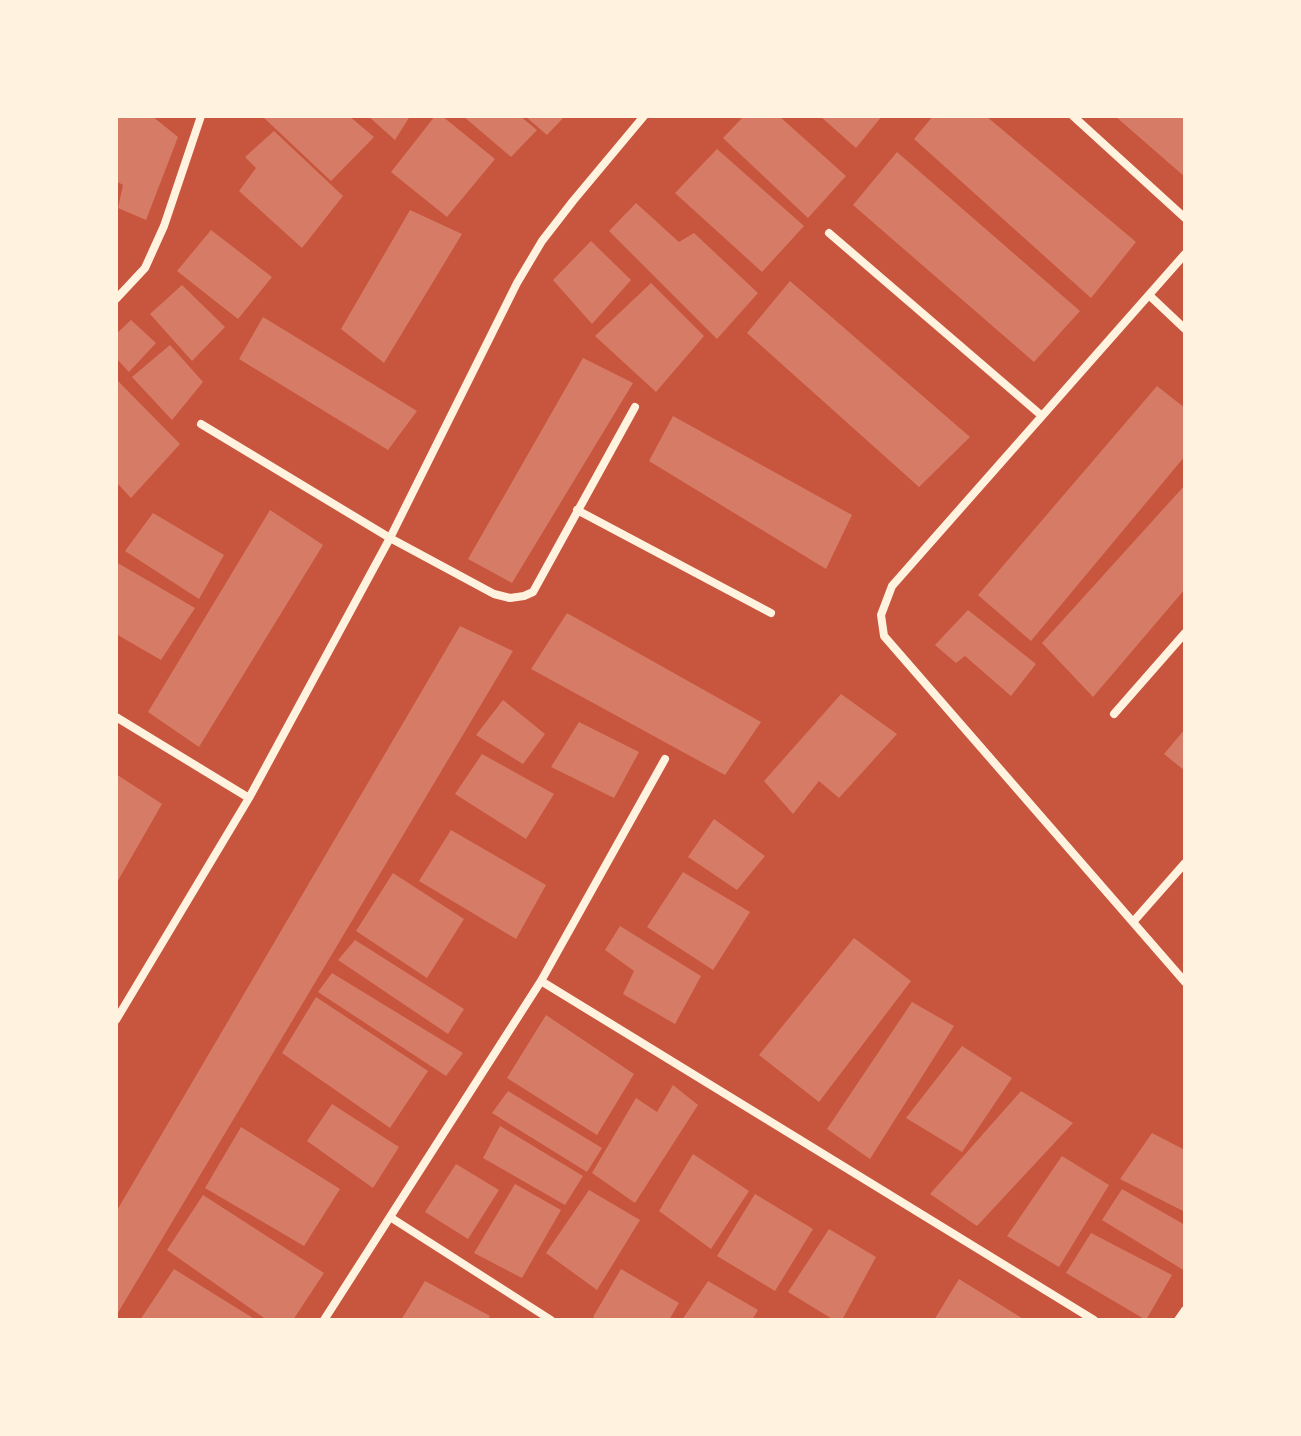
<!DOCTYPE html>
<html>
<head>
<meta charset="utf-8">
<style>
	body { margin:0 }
	#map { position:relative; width:1301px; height:1436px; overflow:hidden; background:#c8553d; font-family:"DejaVu Sans",sans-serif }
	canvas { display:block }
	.frame { position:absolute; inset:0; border:118px solid #fff3e0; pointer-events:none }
</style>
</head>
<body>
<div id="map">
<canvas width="1301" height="1436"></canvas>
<div class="frame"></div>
</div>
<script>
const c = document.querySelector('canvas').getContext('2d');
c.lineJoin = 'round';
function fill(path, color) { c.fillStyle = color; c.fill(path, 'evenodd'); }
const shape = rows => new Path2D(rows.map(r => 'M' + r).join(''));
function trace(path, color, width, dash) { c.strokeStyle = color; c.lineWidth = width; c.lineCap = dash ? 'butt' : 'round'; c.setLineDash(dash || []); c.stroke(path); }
fill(shape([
	[116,116,152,116,178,137,146,220,118,208,123,185,116,181],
	[262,116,349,116,374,137,331,181],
	[368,116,410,116,395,140],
	[435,116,442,116,495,159,447,217,391,172],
	[463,116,520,116,537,130,511,157],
	[525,116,565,116,547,135],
	[744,116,779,116,846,176,808,218,723,138],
	[820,116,882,116,856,148],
	[933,116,986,116,1136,242,1091,298,914,139],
	[1115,116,1185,116,1185,177],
	[274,131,343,196,302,248,239,191,256,168,245,157],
	[717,149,804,226,762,272,675,193],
	[897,152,1080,311,1034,362,853,205],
	[636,203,679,242,694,233,758,293,717,339,609,231],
	[410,210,462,234,384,363,341,329],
	[211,230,272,277,238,319,177,271],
	[591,241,631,280,592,324,553,280],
	[790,281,970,437,919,487,747,333],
	[651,283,704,336,656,392,595,336],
	[182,285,225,327,192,361,150,314],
	[263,317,417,411,388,450,239,359],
	[131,320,156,343,129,372,116,358,116,334],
	[170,345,203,382,172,420,132,377],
	[583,358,633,383,512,583,468,559],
	[116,379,180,444,131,498,116,482],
	[1157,386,1185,408,1185,456,1031,641,978,595],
	[673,416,852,515,826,569,649,461],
	[1185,485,1185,589,1093,697,1042,643],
	[270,510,323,545,199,747,148,712],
	[153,513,224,555,199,599,125,551],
	[116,562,195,608,161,660,116,634],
	[968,610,1036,664,1011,696,965,656,956,663,935,645],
	[567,613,761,722,725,775,531,669],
	[460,626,513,651,116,1316,116,1212],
	[841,694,897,734,839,798,819,781,793,814,764,781],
	[503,700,545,734,523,764,476,735],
	[579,722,639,752,614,798,551,767],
	[1185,729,1185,771,1164,754],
	[482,754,554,794,526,839,455,794],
	[116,774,162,804,116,884],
	[714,819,765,856,737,890,688,857],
	[451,830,546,885,516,939,419,881],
	[683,872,750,912,713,970,647,927],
	[393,873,464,919,427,978,356,931],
	[620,926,701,976,675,1024,623,994,634,971,605,950],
	[854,938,911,981,819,1102,759,1055],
	[355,940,464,1009,448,1034,338,960],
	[332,973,463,1053,446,1076,318,992],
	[316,997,428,1071,390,1128,282,1053],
	[912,1002,954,1026,870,1159,827,1129],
	[546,1015,634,1074,597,1135,507,1078],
	[962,1046,1012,1078,962,1152,906,1118],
	[673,1085,698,1105,635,1203,592,1173,636,1098,657,1112],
	[508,1091,602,1148,587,1172,492,1113],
	[1021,1091,1073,1123,977,1226,930,1194],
	[332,1104,399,1147,373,1188,307,1141],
	[500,1126,583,1176,565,1205,483,1158],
	[241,1127,340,1189,304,1246,205,1188],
	[1152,1133,1185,1150,1185,1212,1120,1179],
	[693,1154,749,1191,711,1249,659,1211],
	[1062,1156,1109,1185,1059,1267,1007,1236],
	[456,1164,499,1190,468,1239,425,1212],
	[515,1184,561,1210,522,1278,474,1253],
	[1122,1189,1185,1225,1185,1271,1102,1220],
	[589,1190,640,1220,597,1290,546,1253],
	[755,1194,813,1229,775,1291,717,1256],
	[203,1195,324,1273,293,1320,267,1320,167,1250],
	[829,1229,876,1257,842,1320,834,1320,788,1292],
	[1091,1233,1172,1275,1146,1320,1066,1273],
	[174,1269,256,1320,140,1320],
	[621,1269,679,1303,669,1320,598,1320,593,1317],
	[959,1279,1025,1320,934,1320],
	[425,1281,490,1316,487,1320,401,1320],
	[708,1281,758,1310,752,1320,682,1320]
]), '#d67c66');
trace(shape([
	[1073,116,1185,218],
	[829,233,1042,416],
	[1185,254,892,586,881,615,884,636,1185,982],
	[1149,295,1185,329],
	[116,299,145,268,164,226,201,116],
	[201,424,390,538,494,594,510,598,524,596,533,592,635,407],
	[577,510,771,613],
	[1114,714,1185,633],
	[116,717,249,798],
	[1133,922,1185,863],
	[541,981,1094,1320],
	[116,1020,249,798,390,538,517,283,542,241,573,201,644,116],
	[390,1217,551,1320],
	[324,1320,541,981,665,759],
	[1178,1320,1185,1310]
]), '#fff3e0', 8);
</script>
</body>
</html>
